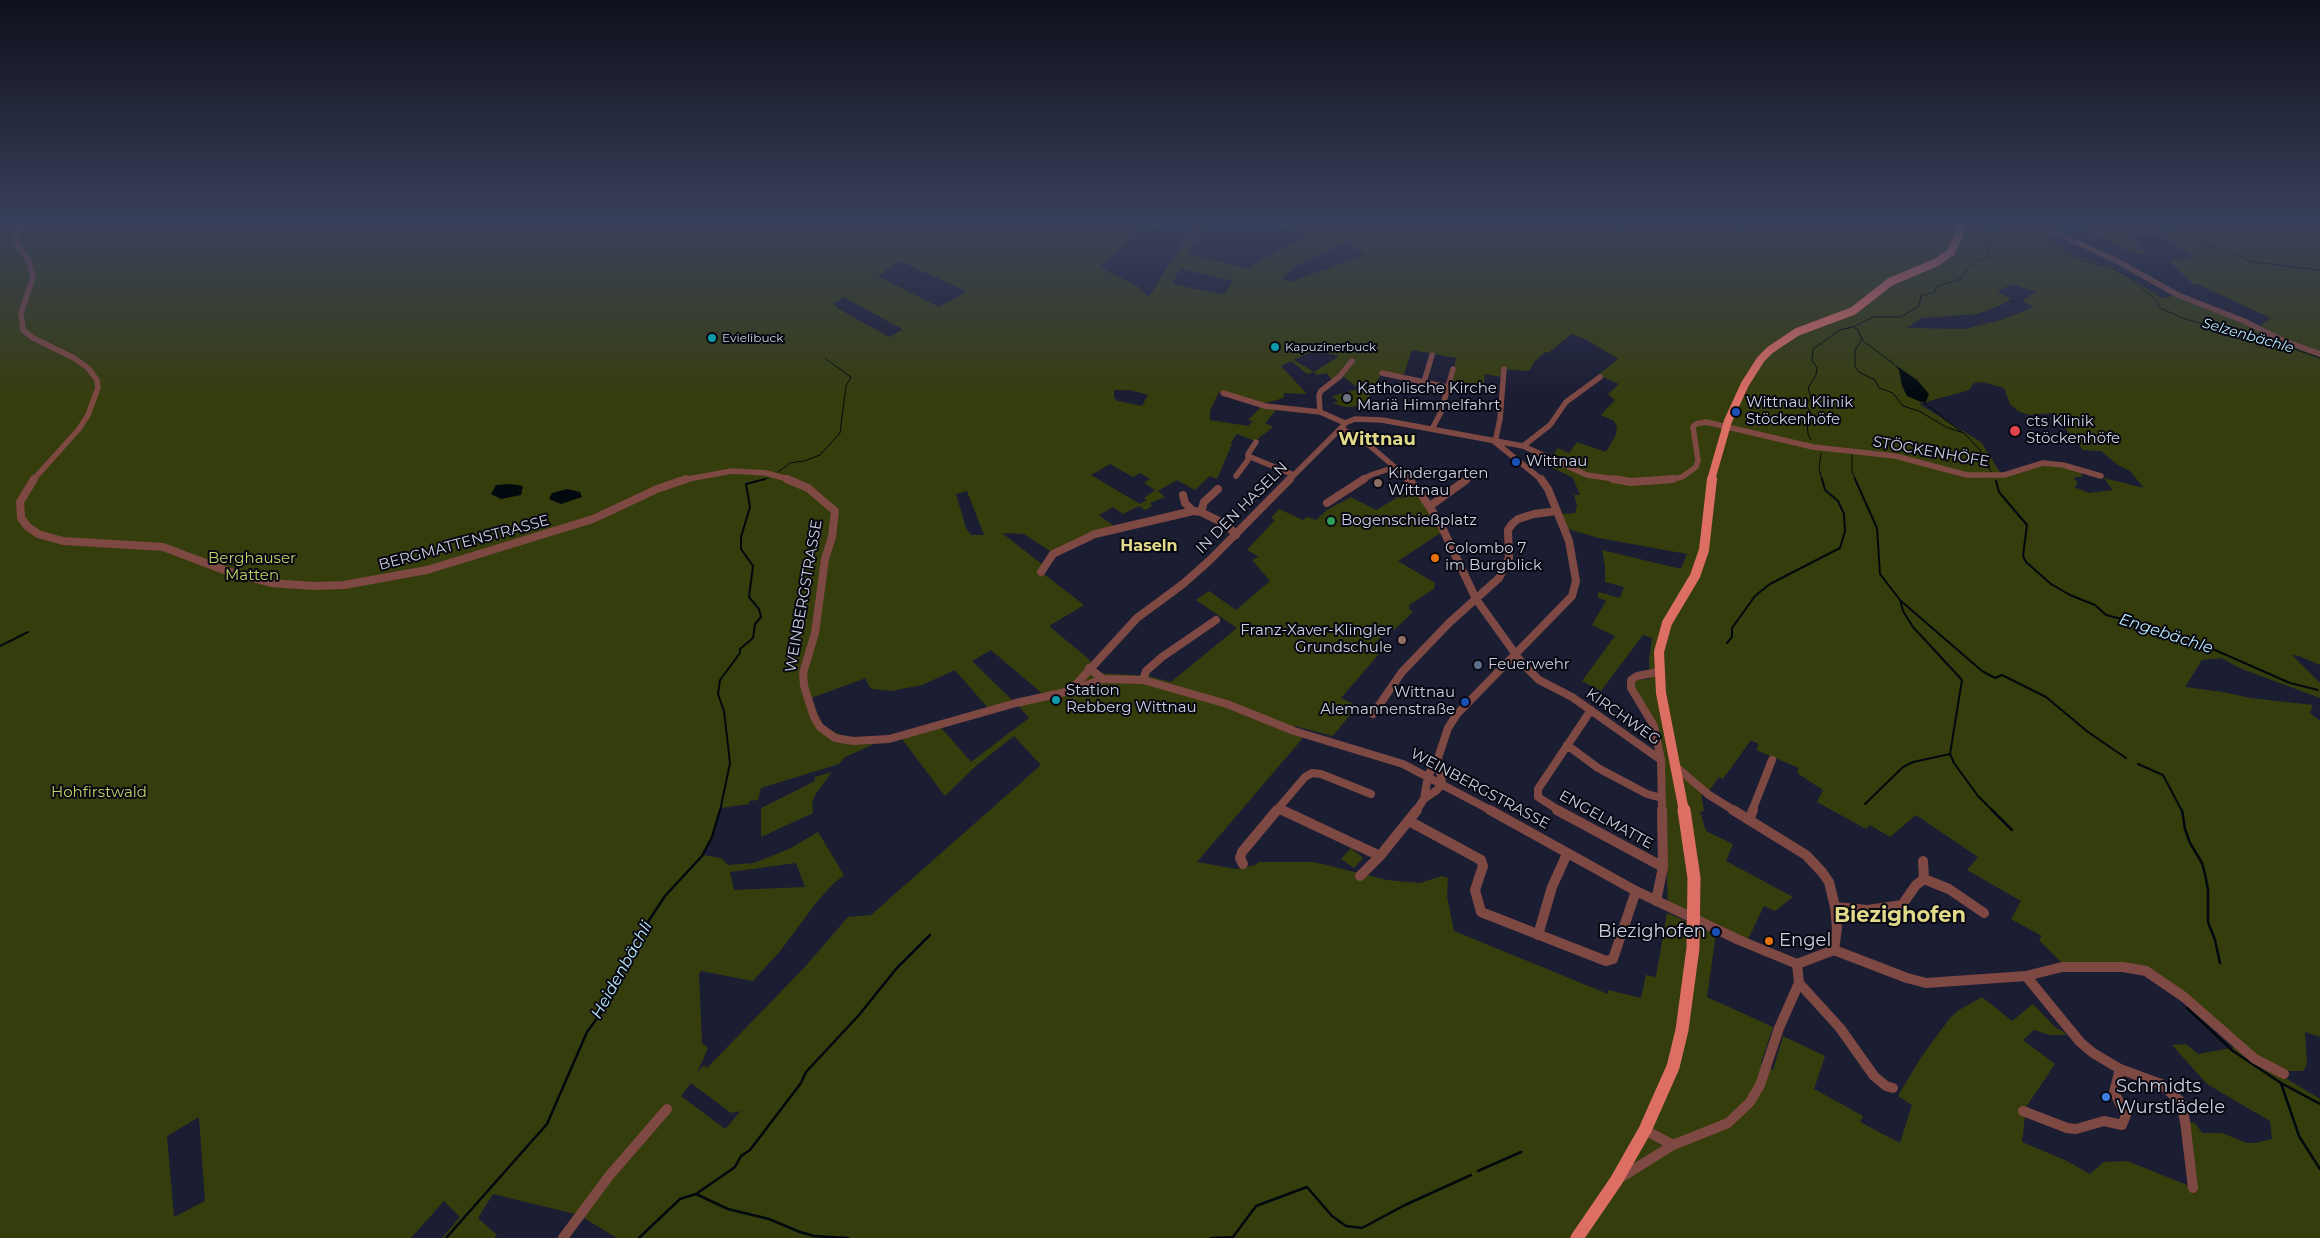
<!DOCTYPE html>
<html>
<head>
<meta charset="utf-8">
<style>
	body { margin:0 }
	canvas { display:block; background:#1b1d33 }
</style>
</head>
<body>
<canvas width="2320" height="1238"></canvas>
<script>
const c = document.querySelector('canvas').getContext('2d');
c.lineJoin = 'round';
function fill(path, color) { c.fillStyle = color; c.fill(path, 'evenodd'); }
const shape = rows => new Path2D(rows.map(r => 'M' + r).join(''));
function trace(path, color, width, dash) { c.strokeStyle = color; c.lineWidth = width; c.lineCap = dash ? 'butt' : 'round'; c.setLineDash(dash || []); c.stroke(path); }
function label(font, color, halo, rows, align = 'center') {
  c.font = font + ' Montserrat,sans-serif'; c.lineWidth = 4; c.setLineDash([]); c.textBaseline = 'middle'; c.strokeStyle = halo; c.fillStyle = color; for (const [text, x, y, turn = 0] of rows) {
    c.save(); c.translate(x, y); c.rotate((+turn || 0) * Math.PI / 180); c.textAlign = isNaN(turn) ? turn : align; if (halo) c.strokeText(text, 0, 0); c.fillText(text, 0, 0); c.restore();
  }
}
fill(shape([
	[0,224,1156,224,1150,231,1142,229,1100,267,1137,286,1149,297,1195,224,1205,224,1188,254,1248,268,1305,235,1276,224,1603,224,1620,230,1635,224,2035,224,2045,229,2043,231,2052,240,2079,257,2113,267,2162,298,2178,295,2258,327,2271,318,2197,284,2193,284,2168,260,2195,257,2158,234,2131,235,2145,254,2139,255,2100,237,2091,239,2077,224,2320,224,2320,665,2299,656,2292,655,2320,683,2320,698,2242,669,2221,658,2202,660,2185,687,2223,692,2250,698,2313,705,2310,713,2320,721,2320,1037,2305,1032,2307,1064,2303,1071,2284,1071,2282,1076,2320,1099,2320,1238,617,1238,579,1215,493,1194,478,1218,497,1235,494,1238,442,1238,460,1217,444,1201,411,1238,0,1238],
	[1348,241,1364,255,1290,282,1282,278,1294,267],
	[900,261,966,291,966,292,939,307,877,276],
	[1180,269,1232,281,1232,282,1224,295,1172,284],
	[2013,284,2036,292,2022,301,2034,307,2001,320,1964,329,1907,328,1921,318,1977,314,2001,305,2011,299,1997,291],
	[844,297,902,329,902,330,889,337,837,308,838,307,833,304],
	[1572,334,1587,340,1618,359,1598,375,1619,384,1608,394,1615,400,1601,415,1614,421,1617,427,1616,435,1606,452,1577,442,1569,453,1558,448,1552,456,1549,455,1552,459,1545,464,1573,478,1580,495,1574,495,1577,505,1575,513,1560,514,1568,529,1599,538,1687,554,1681,569,1602,550,1605,566,1605,582,1624,587,1620,598,1599,592,1597,597,1606,601,1592,625,1615,636,1582,681,1601,691,1643,635,1652,638,1649,660,1650,679,1637,680,1634,683,1634,687,1655,721,1662,746,1668,904,1748,939,1764,906,1775,911,1793,897,1726,861,1733,844,1706,831,1700,812,1704,811,1701,792,1708,792,1719,777,1723,779,1751,740,1759,744,1756,750,1799,768,1797,773,1823,790,1817,802,1866,829,1870,825,1890,837,1916,815,1978,857,1967,870,2021,901,2011,919,2042,936,2039,940,2062,963,2146,968,2158,973,2242,1046,2198,1054,2186,1044,2172,1045,2207,1084,2270,1121,2272,1139,2255,1143,2247,1143,2222,1133,2202,1133,2195,1123,2188,1122,2197,1189,2127,1161,2104,1162,2090,1174,2065,1160,2022,1142,2026,1107,2055,1064,2023,1040,2034,1030,2050,1035,2066,1035,2064,1032,2056,1028,2033,1004,2012,1021,1982,997,1959,1010,1950,1018,1922,1056,1900,1092,1898,1096,1912,1105,1900,1143,1860,1122,1863,1116,1814,1089,1825,1056,1783,1036,1773,1070,1761,1063,1773,1027,1707,997,1716,934,1667,913,1656,977,1646,975,1641,998,1608,990,1608,994,1454,931,1447,896,1448,878,1442,876,1420,883,1407,882,1387,880,1314,862,1258,862,1256,865,1236,869,1197,862,1302,739,1300,735,1291,732,1295,726,1333,736,1357,706,1341,698,1385,647,1376,642,1390,628,1394,630,1413,612,1409,609,1409,605,1434,589,1435,583,1398,561,1442,532,1419,494,1399,499,1408,494,1407,492,1376,510,1351,497,1327,510,1316,520,1307,517,1303,520,1279,509,1271,518,1275,520,1247,550,1259,557,1252,560,1270,581,1236,610,1209,591,1196,600,1237,628,1171,682,1148,676,1098,673,1089,665,1091,661,1049,626,1084,605,1040,571,1043,565,1002,533,1024,534,1053,553,1115,527,1099,515,1113,507,1123,514,1139,506,1145,510,1152,506,1150,503,1165,497,1158,491,1177,480,1195,490,1210,476,1217,479,1232,444,1230,444,1237,434,1255,441,1273,427,1265,423,1276,410,1261,407,1248,420,1253,421,1248,426,1210,420,1210,411,1219,392,1262,404,1280,399,1284,397,1284,393,1307,394,1281,366,1291,361,1307,374,1314,372,1317,375,1327,373,1331,379,1344,377,1359,389,1332,396,1338,401,1333,403,1345,407,1368,406,1370,393,1382,373,1403,377,1412,350,1456,358,1452,381,1484,385,1485,374,1501,377,1501,369,1529,371,1535,361,1545,352,1548,353],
	[1308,353,1326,353,1339,356,1314,372,1294,360],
	[1983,382,2004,388,2010,404,2018,411,2029,415,2053,413,2083,450,2101,451,2118,465,2130,471,2144,488,2104,478,2113,490,2089,493,2074,487,2078,484,2074,477,2083,477,2078,469,2039,464,2001,474,1981,442,1919,404,1969,390,1974,383],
	[1114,390,1130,390,1148,395,1142,406,1118,401,1114,398],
	[1110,464,1133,477,1140,473,1150,479,1144,483,1155,490,1144,498,1147,500,1140,504,1091,475],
	[967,491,984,535,971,535,966,528,956,494],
	[991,650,1044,695,1018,705,1029,718,971,762,938,724,899,735,945,796,976,766,1014,736,1041,765,871,915,848,917,803,969,707,1068,704,1065,697,1073,708,1048,702,1043,699,975,701,971,753,981,781,950,816,903,832,885,844,875,818,832,789,849,754,863,728,865,721,858,703,855,712,837,721,808,749,804,749,801,758,800,761,788,839,764,845,757,872,745,871,738,844,737,823,726,811,698,866,678,868,685,872,689,891,691,922,685,955,670,988,708,1014,702,972,661],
	[796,863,805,887,734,890,730,872],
	[691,1083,731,1113,741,1111,725,1129,681,1096],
	[199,1117,205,1201,174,1217,167,1136],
	[832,772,815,795,812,804,813,813,761,837,761,808,815,781,815,777],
	[1351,848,1363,858,1354,868,1341,859]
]), '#363d0d');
fill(shape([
	[1894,364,1917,380,1929,394,1926,402,1921,402,1907,396,1902,386,1899,370],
	[510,484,523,486,521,495,501,499,491,494,496,485],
	[567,489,580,492,582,497,561,504,549,499,552,493]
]), '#01090e');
trace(shape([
	[1742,224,1737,228,1745,234],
	[2028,224,2038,229,2044,236,2077,259,2111,268,2128,276,2158,302,2158,307,2185,319,2251,337,2262,338,2320,358],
	[2152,224,2254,262,2320,270],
	[1862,340,1894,364],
	[1923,402,1943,417],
	[1943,418,1962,432],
	[1811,440,1808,434,1807,419,1811,413,1806,405,1811,397,1808,388,1816,375,1817,368,1812,360,1813,349,1840,330,1852,327],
	[1821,453,1819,469,1822,480],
	[1852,454,1852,472,1856,480],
	[778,472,790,463,804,461,820,455,840,433,846,386,851,377,826,359],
	[1992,473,1980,450,1964,433,1946,427,1919,411,1903,406,1893,393,1879,388,1875,380,1859,372,1855,367,1855,350,1862,339,1858,330,1853,327,1873,317,1901,317,1919,306,1921,296,1935,292,1936,287,1961,279,1967,269,1979,260,1990,257,1985,247,1988,245,1984,236,1986,230,1996,229,1996,224],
	[762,480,768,478]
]), '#01090e', 1);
trace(shape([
	[1855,479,1877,528,1880,574,1900,600,1903,611,1913,627,1962,680,1950,754,1954,763,1978,796,1993,811],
	[1996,481,1999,492,2027,525,2023,556,2026,562,2051,584,2070,595,2095,605,2106,615,2122,619,2137,627,2199,643,2290,683,2318,690],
	[1901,601,1982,671,1995,678,2002,675,2046,697,2088,732,2126,758],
	[1727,643,1732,637,1732,628,1755,596,1770,584,1840,548,1845,531,1844,514,1838,501,1825,490,1822,479],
	[0,646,28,632],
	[2138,764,2163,775,2182,811],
	[1865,804,1903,767,1913,762,1950,754],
	[720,811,730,763,724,711,718,694,720,680,740,653,740,649,753,638,755,624,761,617,759,609,749,597,753,566,741,549,741,537,750,507,746,484,765,479]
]), '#01090e', 2);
trace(shape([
	[1992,810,2012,830],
	[2182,810,2185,829,2190,843,2202,863,2205,874,2208,890,2208,922,2215,940,2220,963],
	[2187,1008,2233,1051,2281,1083,2320,1104],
	[2281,1083,2299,1136,2320,1169],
	[1478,1171,1521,1152],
	[696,1194,735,1167,741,1156,750,1150,801,1083,806,1072,859,1015,896,969,930,935],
	[446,1238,547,1124,587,1032,601,1013,636,940,665,896,702,856,712,837,720,810],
	[639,1238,680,1199,696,1194,728,1209,769,1219,800,1232,814,1236,848,1238],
	[1211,1238,1233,1237,1256,1206,1307,1187,1332,1216,1346,1226,1362,1228,1405,1205,1471,1175]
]), '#01090e', 2.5);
trace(shape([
	[20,224,14,241,29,261,33,278,21,313,23,330,33,338,74,358,88,368,97,380,98,388,88,415,79,429,33,480],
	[2037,224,2117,261,2178,295,2244,321,2284,341,2320,354],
	[1382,373,1447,387],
	[1424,382,1432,355],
	[1223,393,1265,406,1320,412,1345,423,1355,419,1382,420,1523,446,1587,475,1621,480],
	[1320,412,1319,395,1321,391,1339,377,1352,361],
	[1341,428,1370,446,1410,480],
	[1432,429,1441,412,1453,369],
	[1495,442,1500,419,1504,369],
	[1495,442,1542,480],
	[1523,446,1550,425,1566,402,1600,377],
	[1248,456,1294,475],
	[1236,476,1248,460,1248,454,1256,442],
	[683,480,732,471,766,473,791,480],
	[1289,480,1344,425],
	[1362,480,1371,475,1395,467],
	[1668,480,1682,477,1696,467,1698,460,1693,427,1696,424,1706,422,1813,447,1895,456,1967,475,2004,475,2043,463,2063,465,2101,476]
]), '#7e4843', 5.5);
trace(shape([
	[34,479,20,502,21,518,27,526,38,534,63,541,163,547,227,571,271,583,314,586,344,585,427,570,593,519,657,489,686,479],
	[787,479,808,488,835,511,832,537,825,559,815,633,803,673,804,686,814,717,820,727,835,738,853,741,889,739,1016,703,1070,691,1103,679,1143,680,1227,704,1294,731,1403,764,1492,811],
	[1408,479,1419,491,1440,523,1476,599,1522,663,1539,680,1572,697,1661,760],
	[1613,479,1631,482,1673,479],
	[1183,495,1185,503,1193,511],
	[1327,503,1364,479],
	[1430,506,1466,480],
	[1201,512,1204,502,1218,489],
	[1041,572,1053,554,1095,534,1193,511,1201,512,1227,525,1236,535],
	[1089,668,1103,679],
	[1658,672,1637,676,1631,680,1631,688,1654,726,1661,760,1662,811],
	[1143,680,1146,671,1162,657,1216,620],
	[1070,691,1137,618,1183,584,1210,560,1290,479],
	[1373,714,1402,672,1449,623,1499,578,1509,558,1508,530,1512,524,1518,519,1534,514,1557,511],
	[1567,745,1598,768,1647,794,1662,798],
	[1675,766,1709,795,1735,811],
	[1424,799,1428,776,1438,758,1448,728,1457,714,1572,596,1576,581,1569,541,1548,489,1541,479],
	[1280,809,1284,811],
	[1276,811,1305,777,1312,773,1321,774,1371,794],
	[1416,811,1424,799,1437,790,1442,783,1438,758],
	[1560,811,1538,797,1538,789,1591,710],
	[1752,811,1772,760]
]), '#7e4843', 8);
trace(shape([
	[1282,810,1380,856],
	[1490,810,1636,891,1739,940,1797,964],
	[1557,810,1663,867],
	[1733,810,1806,855,1822,872,1829,882,1835,907,1837,928,1834,950],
	[1749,820,1753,810],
	[1409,821,1481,860,1483,866,1475,890,1481,912,1606,961,1613,959,1636,891],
	[1243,864,1240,858,1242,852,1277,810],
	[1360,876,1380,856,1417,810],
	[1924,879,1949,889,1984,913],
	[1656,901,1663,867,1662,810],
	[1835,907,1868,910,1902,905,1916,885,1924,879,1923,861],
	[1538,935,1552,887,1567,854],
	[1834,950,1907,978,1926,983,2026,976,2062,967,2123,967,2146,971,2184,997,2255,1059,2284,1074],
	[1797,964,1834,950],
	[2026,976,2080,1042,2093,1053,2120,1069,2161,1084,2180,1101,2185,1121,2193,1188],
	[1799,983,1840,1028,1874,1076,1886,1086,1893,1088],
	[2023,1111,2067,1128,2076,1129,2104,1121,2122,1125,2126,1115,2114,1092,2120,1069],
	[1645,1130,1673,1145],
	[1620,1178,1673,1145,1728,1123,1750,1102,1760,1085,1779,1028,1799,983,1797,964],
	[563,1238,609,1176,667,1109]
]), '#7e4843', 10);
trace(shape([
	[1711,480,1728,421,1745,384,1761,359,1770,350,1797,332,1853,311,1890,282,1937,262,1951,252,1964,224]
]), '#dd6e64', 8);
trace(shape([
	[1684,811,1661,693,1659,652,1667,623,1695,576,1704,550,1712,479]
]), '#dd6e64', 10);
trace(shape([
	[1577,1238,1616,1181,1645,1130,1673,1067,1682,1030,1693,948,1694,878,1684,810]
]), '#dd6e64', 13);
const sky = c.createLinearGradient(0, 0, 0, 397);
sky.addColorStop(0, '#0f101c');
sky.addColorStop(0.56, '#39405b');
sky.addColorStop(1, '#39405b00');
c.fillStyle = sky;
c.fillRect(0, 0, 2320, 397);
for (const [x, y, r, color] of [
	[712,338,5,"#0f9aa8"],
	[1275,347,5,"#0f9aa8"],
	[1347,398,5,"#6b7280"],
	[1736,412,5,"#1a4fb4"],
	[2015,431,6,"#e0444e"],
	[1516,462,5,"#1a4fb4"],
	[1378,483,5,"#8d6e63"],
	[1331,521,5,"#2e9e5b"],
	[1435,558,5,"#e8710a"],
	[1402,640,5,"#8d6e63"],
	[1478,665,5,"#5c6f8a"],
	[1056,700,5,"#0f9aa8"],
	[1465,702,5,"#1a4fb4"],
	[1716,932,5,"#1a4fb4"],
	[1769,941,5,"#e8710a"],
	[2106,1097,5,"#3f7fe0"]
]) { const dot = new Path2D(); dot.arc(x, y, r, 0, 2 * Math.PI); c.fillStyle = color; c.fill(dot); trace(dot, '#070812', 2); }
label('12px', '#ced0df', '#070812', [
	["Evielibuck",722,338],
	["Kapuzinerbuck",1285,347]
], 'left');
label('italic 14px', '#bbebfc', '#070812', [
	["Selzenbächle",2248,336,16]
]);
label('15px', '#ced0df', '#070812', [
	["Katholische Kirche",1357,389],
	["Mariä Himmelfahrt",1357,406],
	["Wittnau Klinik",1746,403],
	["Stöckenhöfe",1746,420],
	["cts Klinik",2026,422],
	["Stöckenhöfe",2026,439],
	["Wittnau",1526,462],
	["Kindergarten",1388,474],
	["Wittnau",1388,491],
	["Bogenschießplatz",1341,521],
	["Colombo 7",1445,549],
	["im Burgblick",1445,566],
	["Franz-Xaver-Klingler",1392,631,"right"],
	["Grundschule",1392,648,"right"],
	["Feuerwehr",1488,665],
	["Station",1066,691],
	["Rebberg Wittnau",1066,708],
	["Wittnau",1455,693,"right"],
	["Alemannenstraße",1455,710,"right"]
], 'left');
label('15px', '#ced0df', '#070812', [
	["STÖCKENHÖFE",1931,452,10],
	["IN DEN HASELN",1242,508,-45],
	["BERGMATTENSTRASSE",464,543,-15],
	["WEINBERGSTRASSE",804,596,-80],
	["KIRCHWEG",1623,717,35],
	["WEINBERGSTRASSE",1480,789,28],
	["ENGELMATTE",1606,820,29]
]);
label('15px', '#bfd266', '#070812', [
	["Berghauser",252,559],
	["Matten",252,576],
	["Hohfirstwald",99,793]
]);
label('bold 16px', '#e2da8b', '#070812', [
	["Haseln",1149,546]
]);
label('italic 16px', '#bbebfc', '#070812', [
	["Engebächle",2166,634,18],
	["Heidenbächli",622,970,-61]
]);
label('bold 18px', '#e2da8b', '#070812', [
	["Wittnau",1377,440]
]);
label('18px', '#ced0df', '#070812', [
	["Biezighofen",1706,932,"right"],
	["Engel",1779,941],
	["Schmidts",2116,1087],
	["Wurstlädele",2116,1108]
], 'left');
label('bold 21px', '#e2da8b', '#070812', [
	["Biezighofen",1900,916]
]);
</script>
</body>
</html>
